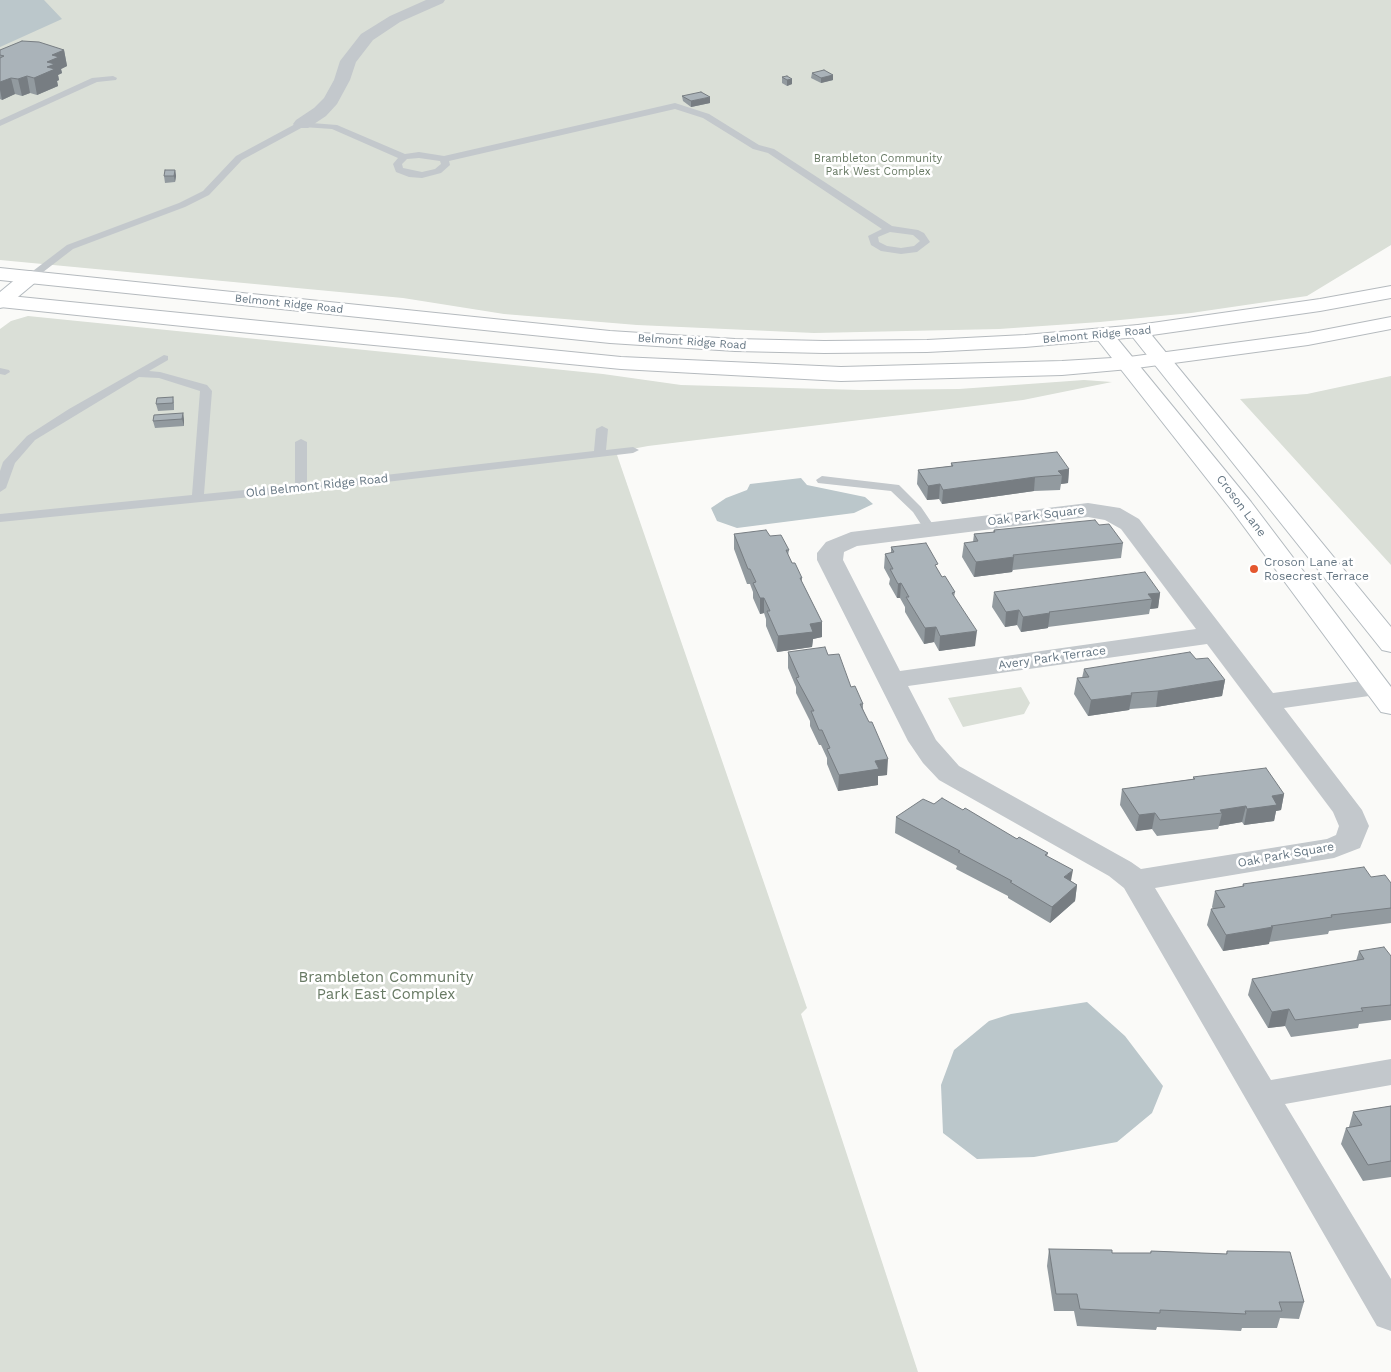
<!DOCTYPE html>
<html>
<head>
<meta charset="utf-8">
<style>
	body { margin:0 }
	canvas { display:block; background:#fafaf8 }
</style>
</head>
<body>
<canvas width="1391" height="1372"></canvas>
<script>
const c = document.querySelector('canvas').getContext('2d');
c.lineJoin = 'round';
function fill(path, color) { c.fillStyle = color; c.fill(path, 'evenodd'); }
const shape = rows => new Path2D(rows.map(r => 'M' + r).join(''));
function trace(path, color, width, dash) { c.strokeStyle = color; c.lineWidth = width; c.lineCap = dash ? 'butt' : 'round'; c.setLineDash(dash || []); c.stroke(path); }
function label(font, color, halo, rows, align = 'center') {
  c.font = font + ' "Work Sans",sans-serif'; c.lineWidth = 5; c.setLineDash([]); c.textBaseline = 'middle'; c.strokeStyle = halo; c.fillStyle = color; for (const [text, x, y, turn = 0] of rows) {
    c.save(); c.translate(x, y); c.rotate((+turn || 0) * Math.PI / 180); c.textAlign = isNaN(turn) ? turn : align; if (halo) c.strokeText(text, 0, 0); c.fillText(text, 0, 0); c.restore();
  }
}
fill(shape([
	[0,0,1391,0,1391,245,1307,296,1191,313,1100,322,999,329,814,333,637,325,504,314,403,298,0,260],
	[28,316,603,374,681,385,861,390,959,389,1084,380,1112,382,1023,400,648,446,616,452,807,1008,801,1014,918,1372,0,1372,0,329,11,321],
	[1391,376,1391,565,1240,399,1307,394],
	[1021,687,1030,703,1024,714,963,727,948,698]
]), '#dadfd7');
fill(shape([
	[0,0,44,0,62,19,0,47],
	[801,478,807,485,865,497,873,504,854,513,737,528,717,521,711,508,726,498,747,490,750,484],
	[1087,1002,1125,1036,1163,1086,1152,1113,1117,1142,1034,1157,977,1159,943,1133,941,1085,954,1050,989,1021,1011,1014]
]), '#bbc7cb');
const secondary = shape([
	[30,271,37,273,40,277,37,281,7,306,0,308,0,292,23,273,30,271],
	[1138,325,1145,327,1391,627,1391,652,1382,650,1131,335,1128,331,1131,327,1138,325],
	[1104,329,1111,331,1251,502,1391,687,1391,714,1381,712,1233,512,1097,339,1093,335,1097,331,1104,329]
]);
const primary = shape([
	[0,268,610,331,735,339,824,341,927,340,1025,335,1138,325,1320,299,1391,286,1391,298,1320,311,1138,337,1025,347,927,352,824,353,735,351,610,343,0,280,0,268],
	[0,295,621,357,841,367,1062,361,1129,357,1308,333,1391,317,1391,329,1308,345,1129,369,1062,375,841,381,621,369,240,332,0,307,0,295]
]);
trace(secondary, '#b3babf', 2);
trace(primary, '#b5babe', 2);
fill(shape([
	[113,76,117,78,116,80,97,82,0,126,0,120,92,78,113,76],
	[675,103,709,114,759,145,774,149,892,226,918,230,924,233,930,242,917,252,901,254,881,251,871,245,868,236,882,229,768,153,753,149,703,118,675,109,449,161,450,165,441,173,422,178,409,177,396,172,393,164,398,158,332,129,303,127,242,160,209,195,185,207,73,249,34,279,25,277,67,245,179,203,203,191,236,156,299,122,337,125,405,154,419,152,444,156,675,103],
	[419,158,440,161,441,164,435,169,422,172,403,168,402,164,407,159,419,158],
	[890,232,913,235,920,241,914,246,901,248,887,246,879,242,878,237,890,232],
	[164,355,168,356,168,360,149,371,160,372,207,385,212,391,204,494,295,485,295,442,301,439,307,442,307,484,594,451,596,429,602,426,608,429,606,450,633,447,639,450,633,453,301,492,0,522,0,514,192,495,200,391,159,378,139,377,35,440,15,463,6,488,0,492,0,471,3,462,27,436,69,409,164,355],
	[0,368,9,370,10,372,5,375,0,374,0,368],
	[822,476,899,485,921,507,936,529,930,533,926,532,913,512,891,491,818,483,816,480,822,476]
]), '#c3c8cc');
fill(shape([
	[426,0,445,0,443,3,400,22,373,40,356,62,350,80,337,104,326,116,308,128,296,128,293,124,296,120,314,108,324,98,334,80,340,61,361,34,390,16,426,0],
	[1088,503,1120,508,1139,519,1273,693,1376,679,1386,681,1390,687,1386,693,1376,695,1284,708,1362,810,1369,826,1360,848,1334,858,1155,888,1271,1080,1391,1059,1391,1085,1285,1104,1391,1279,1391,1331,1377,1326,1124,888,1109,876,939,780,923,763,908,741,817,560,817,553,826,542,851,532,1088,503],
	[1088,517,1105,520,1121,529,1196,629,900,671,843,560,844,552,857,546,1088,517],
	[1207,644,1333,812,1339,826,1336,835,1327,839,1141,869,1131,862,959,766,936,740,908,686,1207,644]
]), '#c3c8cc');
fill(secondary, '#fff');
fill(primary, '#fff');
fill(shape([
	[0,50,64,50,67,66,61,69,62,73,58,75,59,80,57,81,58,86,37,95,30,93,22,96,15,94,2,100,0,99],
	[812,73,833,75,833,80,821,83,811,78],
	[782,77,792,79,792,84,787,86,782,83],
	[682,96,710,103,691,107,683,101],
	[175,170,176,176,175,182,165,183,164,176],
	[173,397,174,404,174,410,158,411,156,404],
	[183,413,184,420,184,426,155,428,153,421],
	[951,463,1069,469,1068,483,1061,484,1060,490,1034,491,942,504,939,499,927,500,917,484,918,470,951,466],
	[1099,525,1123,543,1121,558,1013,570,1012,572,974,577,962,557,964,543,973,542,974,534,993,532,994,530],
	[734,534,770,536,789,550,788,555,792,563,802,578,802,582,822,622,822,637,813,639,812,647,777,652,766,626,766,619,764,613,760,614,753,598,753,592,750,584,747,584,734,549],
	[891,547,937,569,942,577,955,592,954,597,975,646,939,651,934,642,924,644,905,612,905,607,900,598,897,598,889,584,890,579,884,568,885,554,891,553],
	[994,592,1160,593,1158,608,1150,609,1149,614,1048,627,1048,628,1021,632,1017,625,1005,627,992,607],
	[788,652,828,655,863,704,863,709,887,775,878,776,878,785,838,791,827,764,827,758,821,745,819,745,810,726,810,721,796,693,796,687,788,668],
	[1196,659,1225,680,1222,696,1156,707,1130,709,1129,710,1088,716,1074,694,1077,678,1082,678,1084,669],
	[1193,777,1284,794,1281,810,1276,811,1274,821,1244,825,1242,822,1219,826,1218,829,1157,836,1152,829,1136,831,1120,805,1122,789,1193,779],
	[934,804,1017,839,1048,853,1047,856,1071,881,1077,885,1075,901,1050,923,1008,898,1008,896,956,869,957,866,895,833,896,817],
	[1371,877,1391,883,1391,923,1329,931,1328,934,1269,942,1269,944,1223,951,1207,925,1211,909,1213,909,1212,907,1215,891,1242,887,1243,884],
	[1359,951,1391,956,1391,1020,1359,1024,1358,1028,1291,1037,1285,1026,1268,1028,1248,995,1252,979,1356,961],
	[1391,1106,1391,1177,1363,1181,1341,1144,1346,1128,1349,1127,1353,1112],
	[1049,1249,1112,1253,1150,1253,1151,1251,1226,1254,1227,1251,1304,1302,1299,1319,1280,1318,1277,1328,1242,1328,1241,1331,1157,1327,1156,1330,1077,1326,1074,1311,1054,1311,1047,1266]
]), '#929a9f');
fill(shape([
	[64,50,67,66,61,69,62,73,58,75,59,80,57,81,58,86,37,95,34,78,47,62,52,55],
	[833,75,833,80,821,83,821,78],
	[27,76,30,93,22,96,18,79],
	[11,78,15,94,2,100,0,90,0,82],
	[792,79,792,84,787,86,787,80],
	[710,97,710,103,691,107,691,101],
	[175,170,176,176,175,182,174,176],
	[183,413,184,420,184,426,182,419],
	[1069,469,1068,483,1061,484,1062,475,1058,471],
	[1035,477,1034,491,942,504,943,490],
	[940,484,939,499,927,500,928,486],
	[1014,557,1012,572,974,577,976,562],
	[901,583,900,598,897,598,898,584],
	[1160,593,1158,608,1150,609,1152,599,1148,594],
	[760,598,764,598,764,613,760,614],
	[1019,610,1017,625,1005,627,1006,612],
	[1050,613,1048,628,1021,632,1023,617],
	[822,622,822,637,813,639,812,647,777,652,778,636,810,624],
	[936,627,934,642,924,644,925,628],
	[977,631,975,646,939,651,940,636],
	[1225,680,1222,696,1156,707,1158,691],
	[1132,695,1129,710,1088,716,1091,700],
	[888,759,887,775,878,776,878,785,838,791,839,775,875,761],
	[1284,794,1281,810,1276,811,1274,821,1244,825,1247,809,1272,796],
	[1246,806,1242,822,1219,826,1222,813,1220,810],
	[1155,813,1152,829,1136,831,1139,815],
	[1073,870,1070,886,1064,877],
	[1077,885,1075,901,1050,923,1052,907],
	[1273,927,1269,944,1223,951,1226,935],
	[1289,1009,1285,1026,1268,1028,1272,1012]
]), '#777d82');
const building = shape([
	[22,41,39,42,64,50,52,55,59,57,47,62,55,64,47,67,55,69,34,78,27,76,18,79,11,78,0,82,0,58,4,56,0,55,0,50,22,41],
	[824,70,833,75,821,78,812,73,824,70],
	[787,76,792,79,787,80,782,77,787,76],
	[701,92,710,97,691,101,682,96,701,92],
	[165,170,175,170,174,176,164,176,165,170],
	[173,397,173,403,156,404,157,398,173,397],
	[183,413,182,419,153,421,154,415,183,413],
	[1057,452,1069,469,1058,471,1062,475,1035,477,943,490,940,484,928,486,918,470,953,466,951,463,1057,452],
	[1095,520,1099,525,1109,524,1123,543,1013,555,1014,557,976,562,964,543,978,541,974,534,995,532,994,530,1095,520],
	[766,530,770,536,781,535,789,550,786,550,792,563,795,563,802,578,800,578,822,622,810,624,813,632,778,636,767,611,770,611,764,598,760,598,753,583,756,582,750,569,748,569,734,534,766,530],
	[926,543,938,564,935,565,942,577,945,576,955,592,952,593,977,631,940,636,936,627,925,628,906,597,909,597,901,583,898,584,890,569,893,569,885,554,894,552,891,547,926,543],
	[1145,572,1160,593,1148,594,1152,599,1049,612,1050,613,1023,617,1019,610,1006,612,994,592,1145,572],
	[825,647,828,655,839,654,851,687,855,686,863,704,860,704,869,722,872,722,888,759,875,761,879,769,839,775,827,749,830,748,822,730,819,730,811,711,814,711,796,678,799,677,788,652,825,647],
	[1190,652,1196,659,1208,658,1225,680,1158,691,1131,693,1132,695,1091,700,1077,678,1089,677,1084,669,1190,652],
	[1266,768,1284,794,1272,796,1277,805,1247,809,1246,806,1220,810,1222,813,1160,820,1155,813,1139,815,1122,789,1195,779,1193,777,1266,768],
	[942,798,963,810,965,808,1017,839,1019,837,1048,853,1045,855,1073,870,1064,877,1077,885,1052,907,1010,882,1012,881,958,852,960,851,896,817,923,799,934,804,942,798],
	[1364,867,1371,877,1385,875,1391,883,1391,908,1331,915,1332,917,1271,926,1273,927,1226,935,1211,909,1225,907,1215,891,1244,886,1243,884,1364,867],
	[1384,947,1391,956,1391,1005,1361,1008,1363,1011,1295,1020,1289,1009,1272,1012,1252,979,1364,959,1359,951,1384,947],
	[1391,1106,1391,1161,1368,1165,1346,1128,1362,1125,1353,1112,1391,1106],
	[1049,1249,1112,1250,1112,1253,1151,1253,1151,1251,1227,1254,1227,1251,1290,1252,1304,1302,1279,1302,1282,1311,1245,1311,1246,1314,1160,1310,1160,1313,1080,1309,1077,1294,1056,1294,1049,1249]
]);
fill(building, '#aab3b9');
trace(building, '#777d82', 1);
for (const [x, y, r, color] of [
	[1254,569,5,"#e4572e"]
]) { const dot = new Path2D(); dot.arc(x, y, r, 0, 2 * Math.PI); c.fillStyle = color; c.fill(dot); trace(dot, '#fff', 2); }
label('11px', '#687a64', '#fff', [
	["Brambleton Community",878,159],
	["Park West Complex",878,172]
]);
label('11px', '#657683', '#fff', [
	["Belmont Ridge Road",289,304,6],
	["Belmont Ridge Road",1097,335,-5],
	["Belmont Ridge Road",692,342,4]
]);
label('12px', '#657683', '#fff', [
	["Old Belmont Ridge Road",317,486,-6],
	["Croson Lane",1241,506,53],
	["Oak Park Square",1036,516,-7],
	["Avery Park Terrace",1052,658,-8],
	["Oak Park Square",1286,855,-10]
]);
label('12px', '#657683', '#fff', [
	["Croson Lane at",1264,562],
	["Rosecrest Terrace",1264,576]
], 'left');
label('15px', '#687a64', '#fff', [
	["Brambleton Community",386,978],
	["Park East Complex",386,995]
]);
</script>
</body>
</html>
